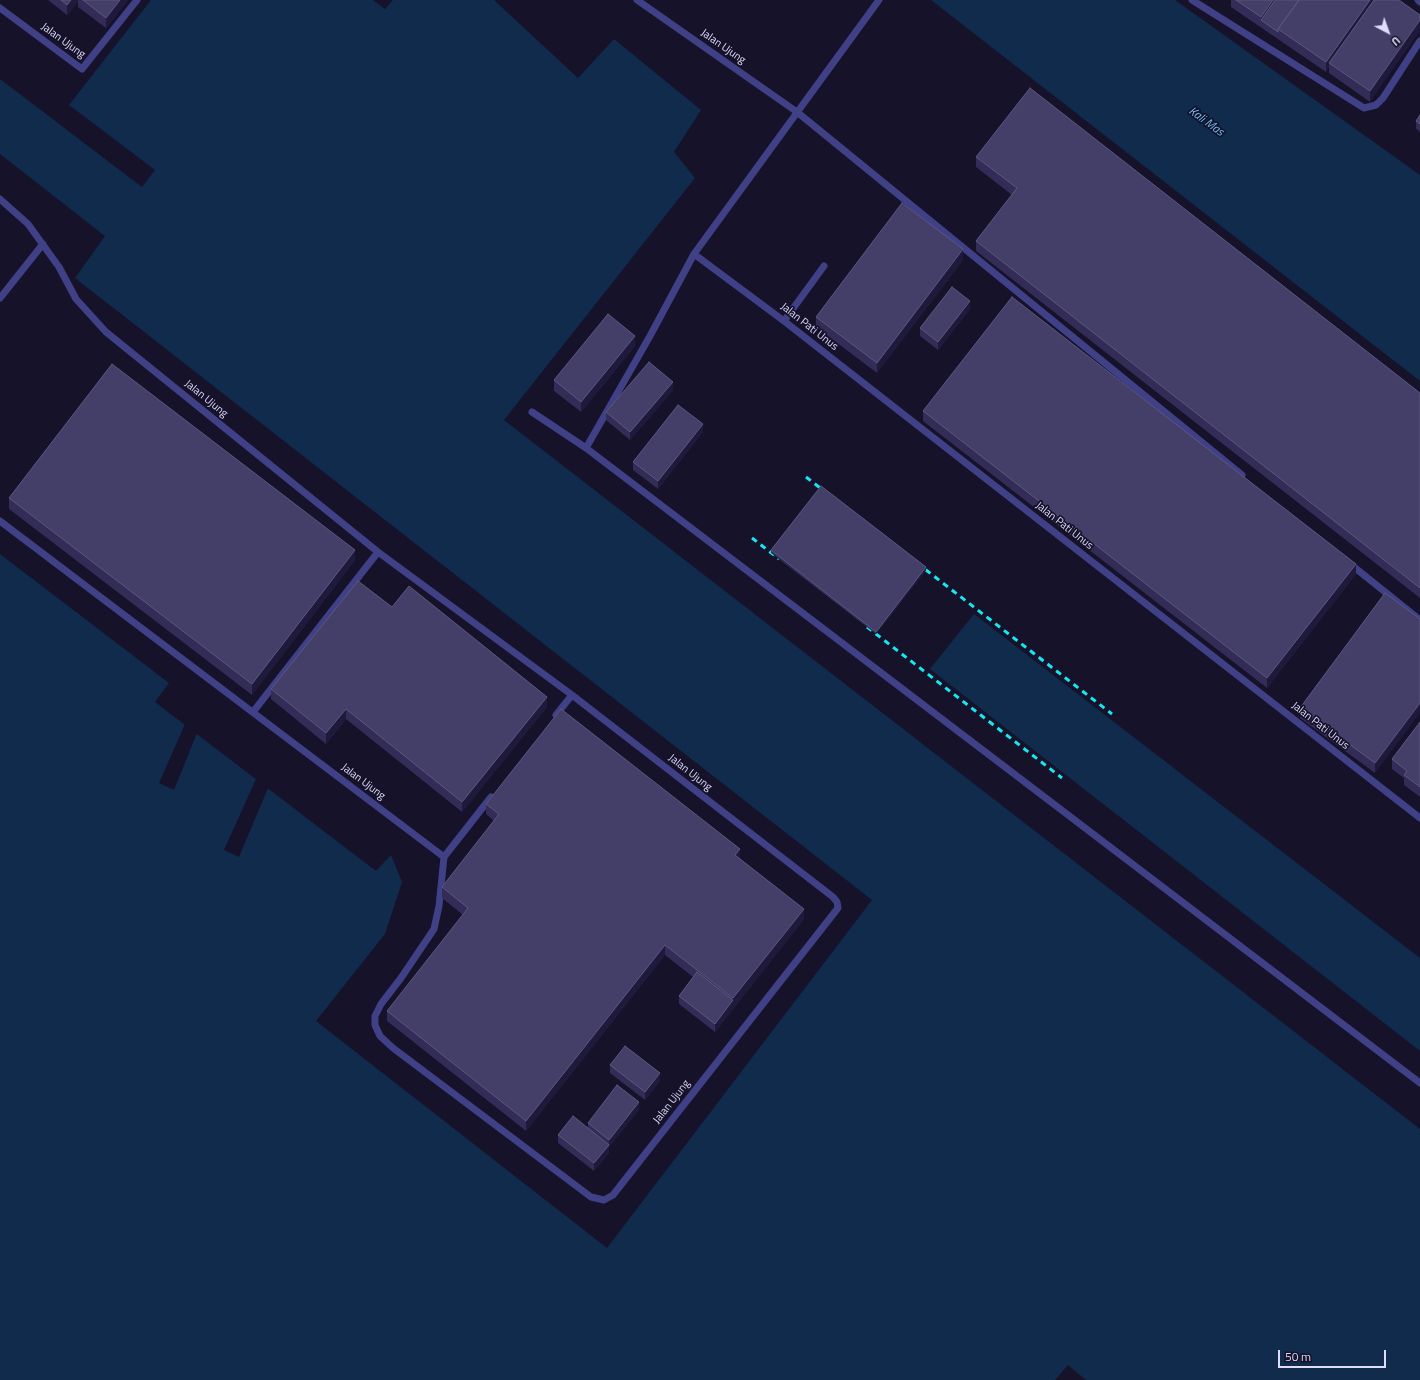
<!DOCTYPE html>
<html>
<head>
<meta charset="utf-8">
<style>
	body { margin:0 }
	#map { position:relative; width:1420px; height:1380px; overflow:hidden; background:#151229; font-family:"Titillium Web",sans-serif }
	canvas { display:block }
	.north { position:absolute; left:1368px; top:12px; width:40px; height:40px; -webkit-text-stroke:3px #151229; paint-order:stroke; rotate:139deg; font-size:11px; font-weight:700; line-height:16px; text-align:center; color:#dedbfd }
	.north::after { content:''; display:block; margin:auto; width:14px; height:18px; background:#dedbfd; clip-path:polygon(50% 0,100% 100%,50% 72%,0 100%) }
	.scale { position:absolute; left:1278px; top:1350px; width:108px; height:18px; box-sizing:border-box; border:2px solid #dedbfd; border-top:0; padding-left:5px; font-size:12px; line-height:14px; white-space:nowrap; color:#dedbfd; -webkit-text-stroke:3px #151229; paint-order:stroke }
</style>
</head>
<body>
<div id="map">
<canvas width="1420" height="1380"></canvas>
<div class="north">U</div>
<div class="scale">50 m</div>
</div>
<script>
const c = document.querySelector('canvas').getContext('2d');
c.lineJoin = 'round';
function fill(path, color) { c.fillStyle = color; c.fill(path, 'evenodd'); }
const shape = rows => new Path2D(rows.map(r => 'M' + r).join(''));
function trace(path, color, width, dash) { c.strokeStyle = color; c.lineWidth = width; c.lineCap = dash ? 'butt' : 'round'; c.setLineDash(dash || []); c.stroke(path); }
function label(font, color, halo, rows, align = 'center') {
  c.font = font + ' "Titillium Web",sans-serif'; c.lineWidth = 3.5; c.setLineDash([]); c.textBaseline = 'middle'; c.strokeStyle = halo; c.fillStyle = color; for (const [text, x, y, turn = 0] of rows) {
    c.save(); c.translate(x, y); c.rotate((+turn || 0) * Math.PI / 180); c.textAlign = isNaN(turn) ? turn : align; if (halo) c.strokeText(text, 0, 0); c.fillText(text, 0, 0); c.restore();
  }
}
fill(shape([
	[151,0,373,0,385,9,393,0,494,0,578,78,614,39,701,110,674,152,695,178,504,420,1420,1129,1420,1380,1086,1380,1068,1365,1055,1380,0,1380,0,554,169,683,155,702,376,871,391,855,402,882,385,934,316,1021,607,1248,872,900,75,278,105,236,0,154,0,79,142,187,155,170,69,105],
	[931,0,1175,0,1420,175,1420,381],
	[974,614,1420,958,1420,1051,930,669]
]), '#112b4d');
fill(shape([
	[185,724,197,733,174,790,159,783],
	[256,779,268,788,239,857,224,850]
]), '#151229');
trace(shape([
	[637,0,797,112,1242,475],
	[879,0,694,254,650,336,586,448,1420,1083],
	[1192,0,1364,108,1376,105,1383,98,1420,41],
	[1418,0,1420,2],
	[0,8,82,69,137,0],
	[0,199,28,224,59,267,76,299,106,332,378,552],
	[694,254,784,321,1420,818],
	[0,298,43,244],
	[784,321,824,266],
	[532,412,586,448],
	[0,521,444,857,439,906,434,929,401,978,381,1004,375,1016,375,1025,380,1036,393,1048,591,1197,604,1200,613,1195,838,908,837,902,833,897,572,695,378,552,253,712],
	[1349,563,1420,620],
	[556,715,572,695],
	[444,857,491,797]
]), '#3f4086', 7);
trace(shape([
	[806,477,828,494],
	[752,538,779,559],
	[917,563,1112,714],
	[867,627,1062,778]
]), '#11e9f4', 3, [6, 5]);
fill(shape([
	[48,0,128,0,106,28,78,7,78,2,67,15],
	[1231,0,1399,0,1370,102,1329,73,1329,67,1326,72,1231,7],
	[1420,115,1420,132,1416,129,1416,121],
	[976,157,1420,393,1420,598,976,251,976,241,1012,195,976,167],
	[963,260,877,373,816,327,816,317],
	[970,309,938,350,920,336,920,328],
	[635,346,581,412,554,391,554,380],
	[673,390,630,440,606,420,606,412],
	[923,411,1356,574,1267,688,923,421],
	[703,432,658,489,633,470,633,462],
	[9,498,355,560,252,695,9,509],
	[771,550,926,570,876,634,771,553],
	[1385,593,1375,773,1300,718,1300,708],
	[392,607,547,707,462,812,346,719,326,744,271,699,271,689],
	[1420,722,1420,797,1404,785,1404,778,1392,769,1392,759],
	[486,804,740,859,804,919,715,1032,679,1004,679,996,693,977,665,955,526,1131,387,1021,387,1011,463,915,442,898,442,887,494,821,486,814],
	[610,1065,660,1081,645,1100,610,1073],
	[639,1110,609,1147,609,1153,594,1171,558,1143,558,1135,588,1128,588,1123]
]), '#322c56');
fill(shape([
	[71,0,78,0,78,2,67,15,67,5],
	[120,0,128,0,106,28,106,18],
	[1273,0,1281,0,1261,20,1261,28,1261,17],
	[1370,0,1377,0,1329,63,1329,67,1326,72,1326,62],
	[1420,20,1420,31,1370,102,1370,91],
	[963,249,963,260,877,373,877,363],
	[970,301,970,309,938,350,938,342],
	[635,336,635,346,581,412,581,402],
	[673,382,673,390,630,440,630,432],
	[703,424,703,432,658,489,658,481],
	[355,550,355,560,252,695,252,684],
	[1356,564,1356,574,1267,688,1267,678],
	[926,567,926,570,876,634,876,632],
	[547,697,547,707,462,812,462,802],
	[1420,703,1420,713,1375,773,1375,763],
	[346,709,346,719,326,744,326,733],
	[740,849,740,860,735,855],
	[804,909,804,919,715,1032,715,1024,733,1000,733,998],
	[665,945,665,955,526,1131,526,1121],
	[660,1073,660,1081,645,1100,645,1092],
	[639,1102,639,1110,609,1147,609,1153,594,1171,594,1163,609,1145,609,1140]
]), '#1f1a3c');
const building = shape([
	[61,0,71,0,67,5,61,0],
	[83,0,120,0,106,18,83,0],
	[1236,0,1273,0,1261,17,1236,0],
	[1275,0,1299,0,1278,29,1278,32,1261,20,1275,0],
	[1299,0,1370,0,1326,62,1278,29,1299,0],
	[1374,0,1399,0,1420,15,1420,20,1370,91,1329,63,1374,0],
	[1030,88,1420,393,1420,588,976,241,1017,188,976,157,1030,88],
	[1420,115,1420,124,1416,121,1420,115],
	[902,203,963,249,877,363,816,317,902,203],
	[952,287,970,301,938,342,920,328,952,287],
	[1012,297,1356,564,1267,678,923,411,1012,297],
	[608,314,635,336,581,402,554,380,608,314],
	[649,362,673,382,630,432,606,412,649,362],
	[112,364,355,550,252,684,9,498,112,364],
	[678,405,703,424,658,481,633,462,678,405],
	[821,486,926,567,876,632,771,550,821,486],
	[358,581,392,607,409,586,547,697,462,802,346,709,326,733,271,689,358,581],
	[1385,593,1420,619,1420,703,1375,763,1300,708,1385,593],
	[561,709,740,849,735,855,804,909,733,998,665,945,526,1121,387,1011,468,908,442,887,499,814,486,804,561,709],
	[1420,722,1420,787,1404,775,1407,771,1392,759,1420,722],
	[697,972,733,1000,715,1024,679,996,697,972],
	[625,1046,660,1073,645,1092,610,1065,625,1046],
	[617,1085,639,1102,609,1140,588,1123,617,1085],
	[573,1116,609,1145,594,1163,558,1135,573,1116]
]);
fill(building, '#443f68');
trace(building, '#5c577f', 1);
label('11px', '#dedbfd', '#151229', [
	["Jalan Ujung",63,41,36],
	["Jalan Ujung",723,47,35],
	["Jalan Pati Unus",809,327,38],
	["Jalan Ujung",206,399,39],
	["Jalan Pati Unus",1064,526,38],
	["Jalan Pati Unus",1320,726,38],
	["Jalan Ujung",690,773,38],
	["Jalan Ujung",363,782,37],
	["Jalan Ujung",672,1102,-52]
]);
label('italic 12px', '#6ebff8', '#151229', [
	["Kali Mas",1206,122,36]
]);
</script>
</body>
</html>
